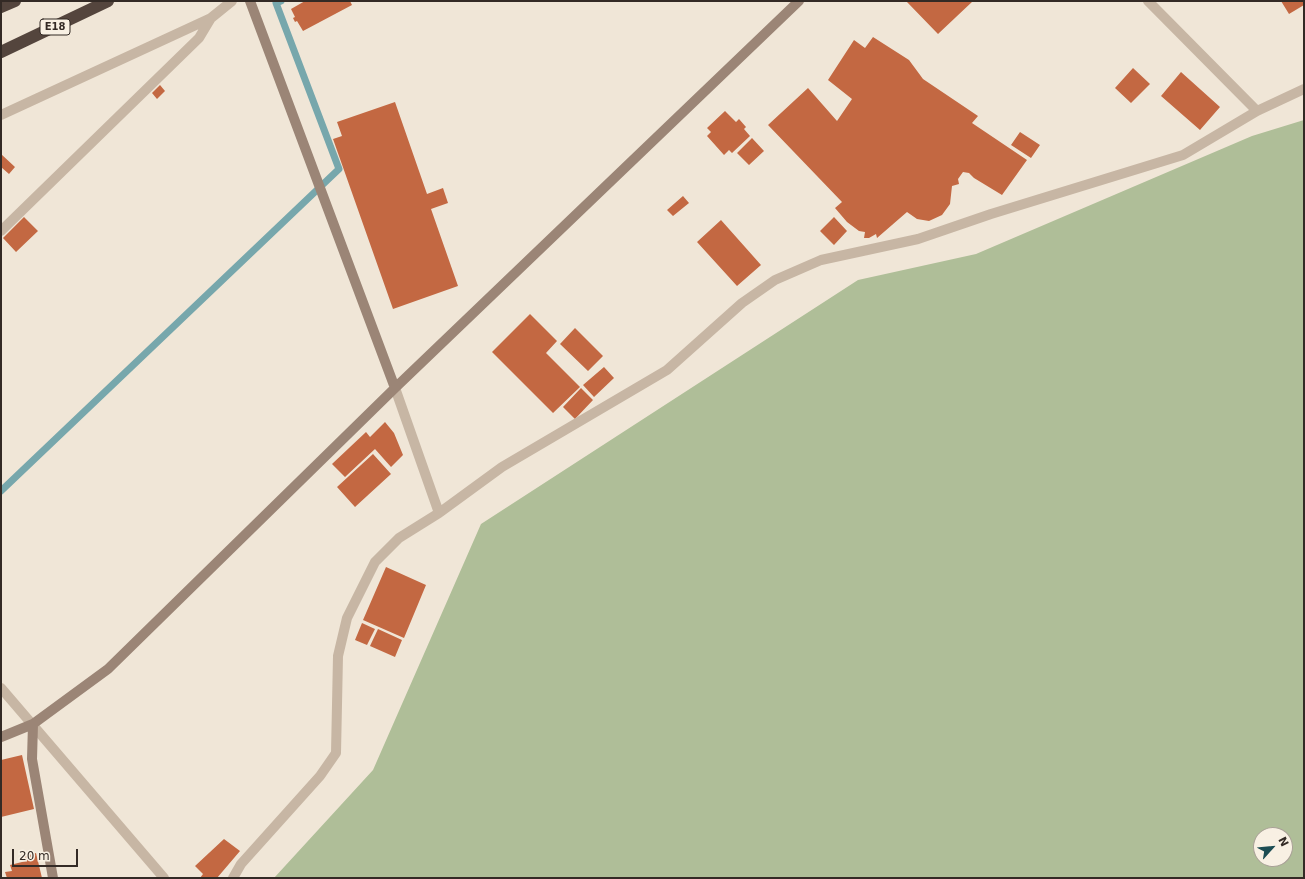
<!DOCTYPE html>
<html>
<head>
<meta charset="utf-8">
<style>
	body { margin:0 }
	#map { position:relative; width:1305px; height:879px; overflow:hidden; background:#f0e6d7; font-family:"DejaVu Sans",sans-serif }
	canvas { display:block }
	.frame { position:absolute; inset:0; border:2px solid #332a25; pointer-events:none }
	.north { position:absolute; left:1253px; top:827px; width:40px; height:40px; box-sizing:border-box; background:#f8f0e3; border:1px solid #a9a197; border-radius:50%; rotate:63deg; font-size:11px; font-weight:700; line-height:16px; text-align:center; color:#332a25 }
	.north::after { content:''; display:block; margin:auto; width:14px; height:18px; background:#1c4d53; clip-path:polygon(50% 0,100% 100%,50% 72%,0 100%) }
	.scale { position:absolute; left:12px; top:849px; width:66px; height:18px; box-sizing:border-box; border:2px solid #332a25; border-top:0; padding-left:5px; font-size:12px; line-height:14px; white-space:nowrap; color:#332a25; -webkit-text-stroke:3px #f8f0e3; paint-order:stroke }
</style>
</head>
<body>
<div id="map">
<canvas width="1305" height="879"></canvas>
<div class="frame"></div>
<div class="north">N</div>
<div class="scale">20 m</div>
</div>
<script>
const c = document.querySelector('canvas').getContext('2d');
c.lineJoin = 'round';
function fill(path, color) { c.fillStyle = color; c.fill(path, 'evenodd'); }
const shape = rows => new Path2D(rows.map(r => 'M' + r).join(''));
function trace(path, color, width, dash) { c.strokeStyle = color; c.lineWidth = width; c.lineCap = dash ? 'butt' : 'round'; c.setLineDash(dash || []); c.stroke(path); }
function label(font, color, halo, rows, align = 'center') {
  c.font = font + ' "DejaVu Sans",sans-serif'; c.lineWidth = 4; c.setLineDash([]); c.textBaseline = 'middle'; c.strokeStyle = halo; c.fillStyle = color; for (const [text, x, y, turn = 0] of rows) {
    c.save(); c.translate(x, y); c.rotate((+turn || 0) * Math.PI / 180); c.textAlign = isNaN(turn) ? turn : align; if (halo) c.strokeText(text, 0, 0); c.fillText(text, 0, 0); c.restore();
  }
}
fill(shape([
	[1304,120,1304,878,274,878,373,770,481,524,858,280,976,254,1252,136],
	[1261,835,1285,835,1285,859,1261,859]
]), '#afbe98');
trace(shape([
	[1,491,339,169,276,3,281,1]
]), '#77a7ac', 7);
fill(shape([
	[305,1,350,1,352,5,303,31,297,21,295,22,293,18,295,17,291,9],
	[906,1,973,1,938,34],
	[1281,1,1304,1,1304,5,1289,14],
	[873,37,909,60,923,79,978,116,972,123,1027,160,1002,195,974,178,969,173,963,172,958,179,959,184,952,186,950,204,942,215,929,221,917,219,907,212,877,238,876,234,869,238,864,238,865,232,859,231,847,222,835,208,842,202,768,125,808,88,837,121,852,99,828,80,854,40,865,48],
	[1133,68,1150,84,1131,103,1115,88],
	[1181,72,1220,107,1200,130,1161,96],
	[160,85,165,91,157,99,152,93],
	[395,102,427,194,443,188,448,203,431,209,458,286,393,309,333,139,342,136,337,122],
	[725,111,736,122,739,119,746,127,744,129,750,136,732,153,729,150,724,155,707,136,711,132,707,128],
	[1020,132,1040,145,1031,158,1011,145],
	[752,138,764,151,749,165,737,153],
	[1,154,15,167,9,174,1,167],
	[683,196,689,203,673,216,667,210],
	[24,217,38,231,16,252,3,238],
	[834,217,847,231,834,245,820,231],
	[721,220,761,265,737,286,697,242],
	[530,314,557,341,546,353,580,387,553,413,492,352],
	[575,328,603,356,588,371,560,344],
	[604,367,614,378,594,397,583,385],
	[581,388,593,400,575,419,563,407],
	[385,422,394,433,403,455,391,467,375,449,345,477,332,464,366,432,370,437],
	[373,454,391,474,355,507,337,487],
	[386,567,426,585,404,638,363,620],
	[362,623,375,629,367,645,355,640],
	[378,629,402,640,395,657,370,646],
	[22,755,34,809,1,817,1,760],
	[224,839,240,851,217,878,200,878,203,874,195,866],
	[36,853,42,878,7,878,5,872,12,871,10,865,26,861,25,856]
]), '#c36842');
trace(shape([
	[1148,1,1257,111],
	[1,115,211,18],
	[1,231,199,38,211,18,232,1],
	[395,388,439,513],
	[1,688,164,878],
	[233,878,241,864,320,776,336,753,338,656,347,618,375,562,399,538,439,513,502,467,667,370,742,303,775,280,821,260,918,239,991,214,1183,155,1257,111,1304,89]
]), '#c7b6a4', 10);
trace(shape([
	[250,1,395,388],
	[33,724,32,759,53,878],
	[1,737,33,724,108,669,395,388,799,1]
]), '#9b8576', 10);
trace(shape([
	[1,7,15,1],
	[1,52,108,1]
]), '#54453d', 12);
for (const [x, y, w] of [
	[55,27,30]
]) { const box = new Path2D(); box.roundRect(x - w / 2, y - 8, w, 16, 3); c.fillStyle = '#f8f0e3'; c.fill(box); trace(box, '#332a25', 1); }
label('bold 10px', '#332a25', null, [
	["E18",55,27]
]);
</script>
</body>
</html>
